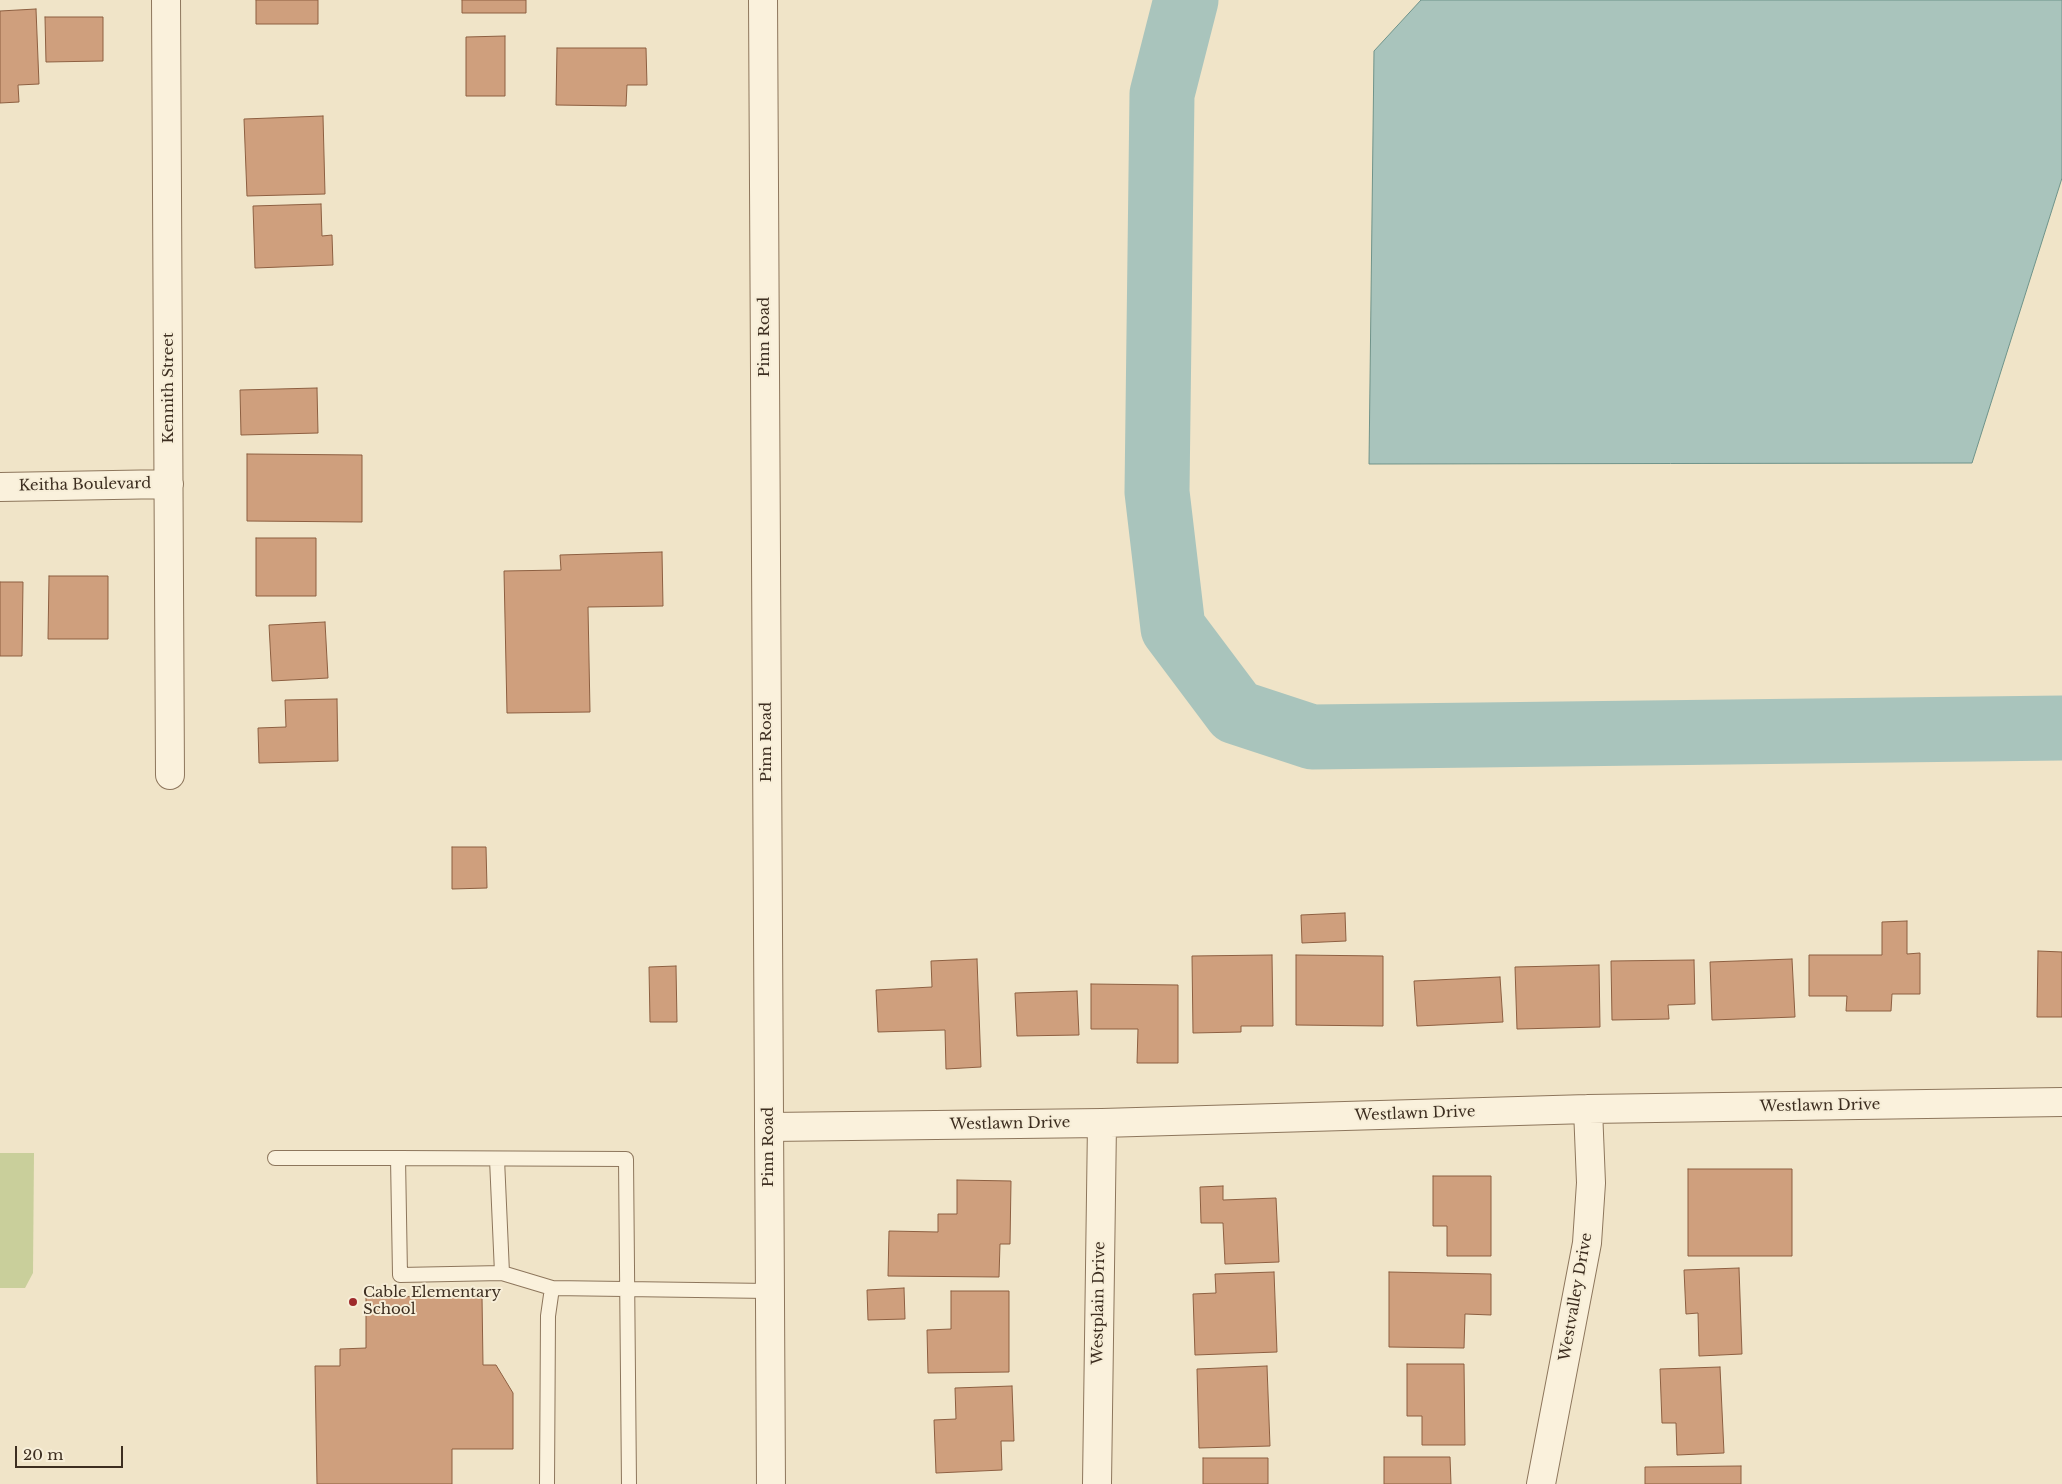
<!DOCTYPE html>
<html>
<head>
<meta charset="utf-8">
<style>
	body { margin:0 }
	#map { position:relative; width:2062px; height:1484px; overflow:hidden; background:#f0e4c8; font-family:"Libre Baskerville",serif }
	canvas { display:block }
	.scale { position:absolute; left:15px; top:1446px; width:108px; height:22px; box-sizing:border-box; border:2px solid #3d2e20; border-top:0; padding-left:6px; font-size:15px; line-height:18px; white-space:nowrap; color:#3d2e20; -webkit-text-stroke:4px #f7eed8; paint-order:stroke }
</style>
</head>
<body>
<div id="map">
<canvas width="2062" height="1484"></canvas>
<div class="scale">20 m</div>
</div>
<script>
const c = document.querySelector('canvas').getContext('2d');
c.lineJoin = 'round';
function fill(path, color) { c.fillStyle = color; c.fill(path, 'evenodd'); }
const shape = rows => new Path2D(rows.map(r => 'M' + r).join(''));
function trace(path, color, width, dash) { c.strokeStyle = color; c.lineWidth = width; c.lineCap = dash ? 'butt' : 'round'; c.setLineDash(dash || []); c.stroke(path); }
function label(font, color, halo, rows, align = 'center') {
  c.font = font + ' "Libre Baskerville",serif'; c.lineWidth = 4; c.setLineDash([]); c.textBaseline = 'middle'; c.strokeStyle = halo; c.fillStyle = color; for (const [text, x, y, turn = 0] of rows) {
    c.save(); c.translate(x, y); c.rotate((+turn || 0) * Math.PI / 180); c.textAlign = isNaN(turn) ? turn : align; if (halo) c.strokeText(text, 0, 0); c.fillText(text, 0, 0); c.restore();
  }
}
fill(shape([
	[0,1153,34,1153,33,1273,25,1288,0,1288]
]), '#c9cf9b');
const water = shape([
	[1421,0,2062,0,2062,178,1972,463,1369,464,1374,51,1421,0]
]);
fill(water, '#a9c4bc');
trace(water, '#6f938a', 1);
trace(shape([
	[1186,0,1162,94,1157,492,1173,628,1236,712,1312,737,2062,728]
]), '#a9c4bc', 65);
const building = shape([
	[256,0,318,0,318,24,256,24,256,0],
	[462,0,526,0,526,13,462,13,462,0],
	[36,9,39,84,18,85,19,102,0,103,0,11,36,9],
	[45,17,103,17,103,61,46,62,45,17],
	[505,36,505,96,466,96,466,37,505,36],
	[557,48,646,48,647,85,627,85,626,106,556,105,557,48],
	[323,116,325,194,247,196,244,119,323,116],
	[321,204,322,236,332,235,333,265,255,268,253,206,321,204],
	[317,388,318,433,241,435,240,390,317,388],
	[247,454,362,455,362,522,247,521,247,454],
	[256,538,316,538,316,596,256,596,256,538],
	[662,552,663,606,588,607,590,712,507,713,504,571,561,570,560,555,662,552],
	[49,576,108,576,108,639,48,639,49,576],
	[0,582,23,582,22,656,0,656,0,582],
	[325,622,328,678,272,681,269,625,325,622],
	[337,699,338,761,259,763,258,728,286,727,285,700,337,699],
	[452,847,486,847,487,888,452,889,452,847],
	[1345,913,1346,941,1302,943,1301,915,1345,913],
	[1907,921,1907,954,1920,953,1920,994,1892,994,1891,1011,1846,1011,1847,996,1809,996,1809,955,1882,955,1882,922,1907,921],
	[2038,951,2062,952,2062,1017,2037,1017,2038,951],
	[1272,955,1273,1026,1241,1026,1241,1032,1193,1033,1192,956,1272,955],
	[1296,955,1383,956,1383,1026,1296,1025,1296,955],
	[977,959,981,1067,946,1069,945,1030,878,1032,876,990,932,987,931,961,977,959],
	[1792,959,1795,1017,1712,1020,1710,962,1792,959],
	[1694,960,1695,1004,1668,1005,1669,1019,1612,1020,1611,961,1694,960],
	[1599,965,1600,1027,1517,1029,1515,967,1599,965],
	[676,966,677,1022,650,1022,649,967,676,966],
	[1500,977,1503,1022,1417,1026,1414,981,1500,977],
	[1091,984,1178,985,1178,1063,1137,1063,1138,1029,1091,1029,1091,984],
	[1077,991,1079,1035,1017,1036,1015,993,1077,991],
	[1688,1169,1792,1169,1792,1256,1688,1256,1688,1169],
	[1433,1176,1491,1176,1491,1256,1447,1256,1447,1226,1433,1226,1433,1176],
	[957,1180,1011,1181,1010,1244,1000,1244,999,1277,888,1276,889,1231,938,1232,938,1214,957,1214,957,1180],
	[1223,1186,1223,1200,1276,1198,1279,1262,1225,1264,1223,1223,1201,1223,1200,1187,1223,1186],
	[1739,1268,1742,1354,1699,1356,1698,1313,1686,1314,1684,1270,1739,1268],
	[1274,1272,1277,1352,1195,1355,1193,1294,1216,1293,1215,1274,1274,1272],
	[1389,1272,1491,1274,1491,1315,1465,1314,1464,1348,1389,1347,1389,1272],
	[904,1288,905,1319,868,1320,867,1290,904,1288],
	[951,1291,1009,1291,1009,1372,928,1373,927,1330,951,1329,951,1291],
	[482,1296,483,1365,496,1365,513,1393,513,1449,452,1449,452,1484,317,1484,315,1366,340,1366,340,1349,366,1348,366,1297,482,1296],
	[1407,1364,1464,1364,1465,1445,1422,1445,1422,1416,1407,1416,1407,1364],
	[1267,1366,1270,1446,1199,1448,1197,1369,1267,1366],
	[1720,1367,1724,1453,1677,1455,1676,1423,1662,1423,1660,1369,1720,1367],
	[1012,1386,1014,1441,1001,1441,1002,1470,936,1473,934,1420,956,1419,955,1388,1012,1386],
	[1384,1457,1450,1457,1451,1484,1384,1484,1384,1457],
	[1203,1458,1268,1458,1268,1484,1203,1484,1203,1458],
	[1741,1466,1741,1484,1645,1484,1645,1467,1741,1466]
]);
fill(building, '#cf9f7d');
trace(building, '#8d5f41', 1);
const service = shape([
	[275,1158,398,1158],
	[497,1159,502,1273],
	[552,1288,502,1273,400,1275,398,1158,626,1159,629,1484],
	[547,1484,548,1316,552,1288,769,1291]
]);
const minor = shape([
	[166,0,170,775],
	[0,487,169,484],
	[769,1127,1102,1123,1588,1109,2062,1102],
	[1097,1484,1102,1123],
	[1541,1484,1587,1243,1591,1183,1588,1109]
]);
const tertiary = shape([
	[763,0,771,1484]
]);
trace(service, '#8d765c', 16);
trace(minor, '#8d765c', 30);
trace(tertiary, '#8d765c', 30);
trace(service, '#faf1dc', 14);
trace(minor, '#faf1dc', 28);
trace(tertiary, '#faf1dc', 28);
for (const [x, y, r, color] of [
	[353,1302,5,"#9e2a2b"]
]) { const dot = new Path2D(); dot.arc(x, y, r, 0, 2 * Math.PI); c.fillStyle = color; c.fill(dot); trace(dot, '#f7eed8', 2); }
label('15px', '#3d2e20', '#f7eed8', [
	["Pinn Road",765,337,-90],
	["Kennith Street",169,388,-90],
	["Keitha Boulevard",85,485,-1],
	["Pinn Road",767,742,-90],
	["Westlawn Drive",1820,1106,-1],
	["Westlawn Drive",1415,1114,-2],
	["Westlawn Drive",1010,1124,-1],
	["Pinn Road",769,1147,-90],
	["Westvalley Drive",1576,1297,-80],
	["Westplain Drive",1099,1303,-89]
]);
label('15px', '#3d2e20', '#f7eed8', [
	["Cable Elementary",363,1293],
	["School",363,1310]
], 'left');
</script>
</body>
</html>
